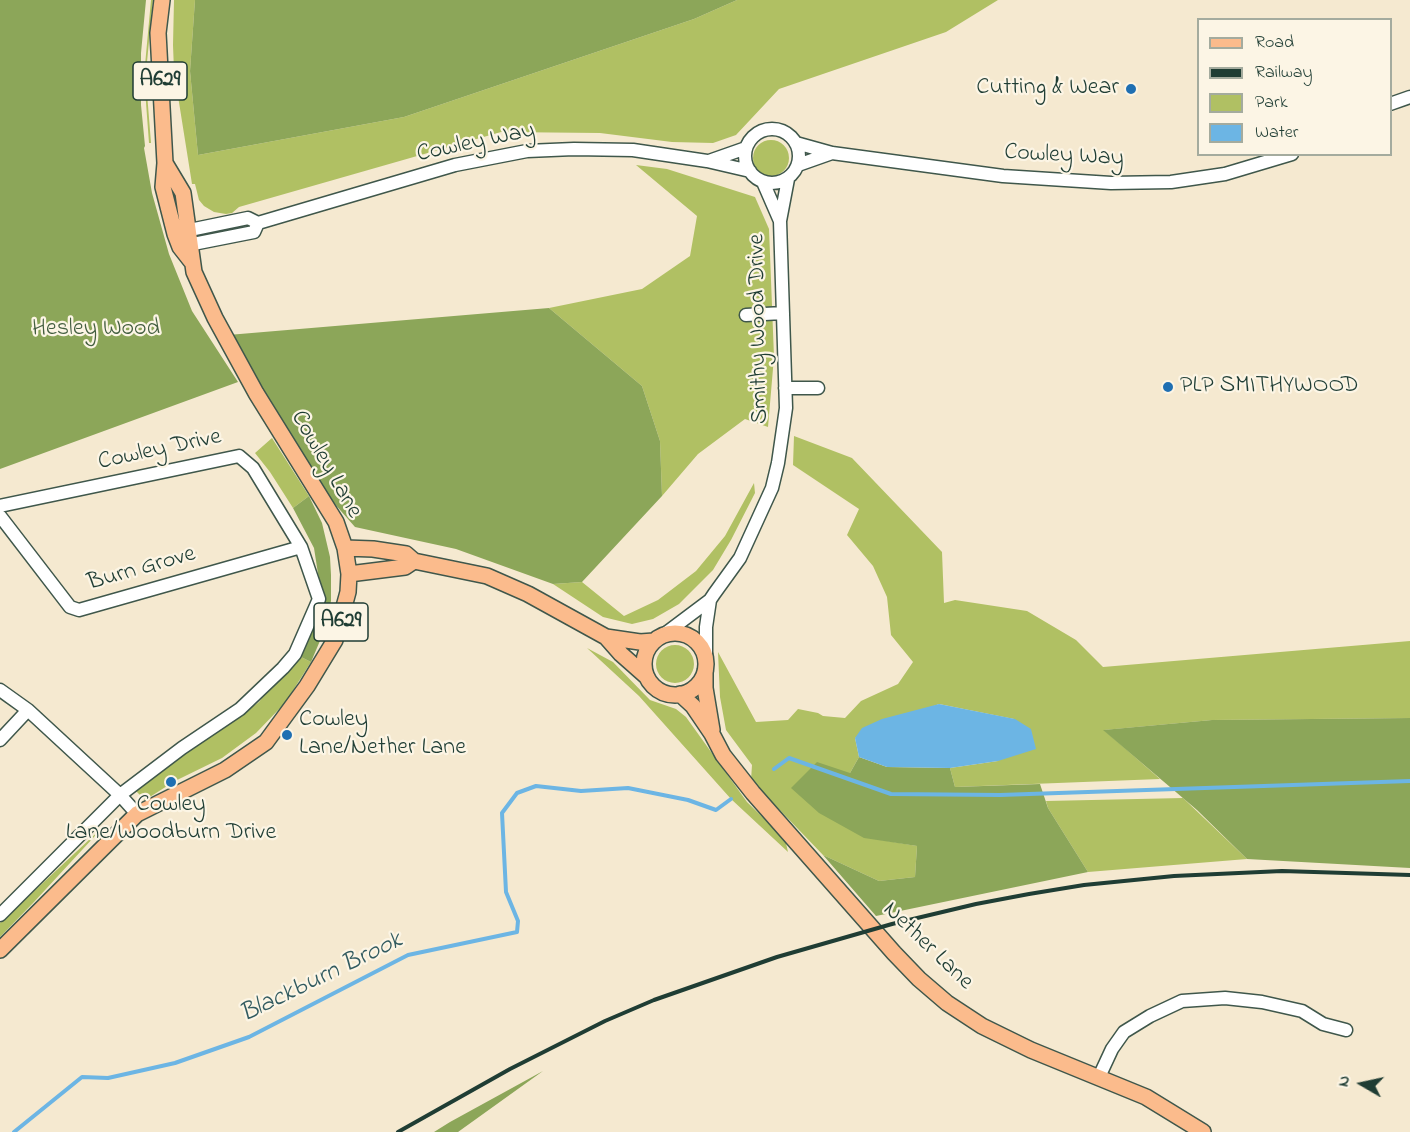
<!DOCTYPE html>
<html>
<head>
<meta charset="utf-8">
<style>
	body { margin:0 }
	#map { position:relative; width:1410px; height:1132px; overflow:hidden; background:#f5e9d0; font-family:"Indie Flower",sans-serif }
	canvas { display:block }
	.legend { position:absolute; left:1197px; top:18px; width:195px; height:138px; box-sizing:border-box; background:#fcf5e5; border:2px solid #a4ab9e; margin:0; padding:8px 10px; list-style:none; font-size:18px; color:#1f3d34 }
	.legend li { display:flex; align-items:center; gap:12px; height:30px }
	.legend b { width:30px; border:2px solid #a4ab9e }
	.north { position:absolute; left:1332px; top:1054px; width:60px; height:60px; -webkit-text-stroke:4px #fcf5e5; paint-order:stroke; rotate:279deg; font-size:16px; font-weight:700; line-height:24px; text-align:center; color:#1f3d34 }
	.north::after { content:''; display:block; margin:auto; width:21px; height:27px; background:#1f3d34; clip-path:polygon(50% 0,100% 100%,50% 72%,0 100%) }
</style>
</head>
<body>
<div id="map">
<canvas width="1410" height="1132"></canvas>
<ul class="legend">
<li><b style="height:8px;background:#fbbb8c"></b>Road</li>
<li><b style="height:8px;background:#1f3d34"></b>Railway</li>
<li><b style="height:16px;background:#b0c063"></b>Park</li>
<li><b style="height:16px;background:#6cb5e4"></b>Water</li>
</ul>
<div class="north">N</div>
</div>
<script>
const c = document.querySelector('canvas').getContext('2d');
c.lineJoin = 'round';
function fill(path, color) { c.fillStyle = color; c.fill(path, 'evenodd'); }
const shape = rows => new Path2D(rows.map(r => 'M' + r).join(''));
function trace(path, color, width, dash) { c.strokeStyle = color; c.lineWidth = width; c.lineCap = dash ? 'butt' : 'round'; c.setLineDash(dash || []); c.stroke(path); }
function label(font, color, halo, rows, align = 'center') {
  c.font = font + ' "Indie Flower",sans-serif'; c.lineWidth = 4.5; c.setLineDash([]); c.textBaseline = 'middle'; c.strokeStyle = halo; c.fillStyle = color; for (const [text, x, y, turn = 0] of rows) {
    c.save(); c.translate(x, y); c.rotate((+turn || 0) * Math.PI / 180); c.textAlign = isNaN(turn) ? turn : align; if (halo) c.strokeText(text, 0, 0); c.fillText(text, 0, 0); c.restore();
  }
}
fill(shape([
	[151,0,153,0,147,62,147,93,151,143,149,143,144,76],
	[174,0,195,0,190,71,198,155,404,117,694,19,737,0,998,0,946,32,779,89,736,135,713,143,672,142,600,133,501,132,239,207,232,213,226,214,214,212,204,206,199,200,195,184,192,184,174,71,173,45],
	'753 158a18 18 0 1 1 36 0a18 18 0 1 1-36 0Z',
	[636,165,667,169,755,197,769,229,774,357,768,427,745,419,698,454,662,496,660,441,642,386,549,308,642,289,690,256,697,216],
	[794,436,852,458,942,552,944,603,955,600,1027,611,1076,640,1103,667,1410,641,1410,718,1212,720,1104,730,1160,779,955,787,950,768,998,761,1014,719,939,704,855,738,859,757,850,773,864,837,917,846,915,877,879,881,823,855,751,780,752,765,726,730,720,697,718,652,756,722,788,720,798,709,818,713,823,716,845,718,861,701,898,684,913,662,891,635,887,597,873,566,847,535,859,509,793,465],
	[272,438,309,496,293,508,270,472,255,453],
	[754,483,755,493,731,540,713,570,679,604,653,619,632,624,603,617,553,584,582,582,624,616,658,600,696,571,725,536],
	'656 664a19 19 0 1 1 38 0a19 19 0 1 1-38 0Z',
	[587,648,613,662,650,700,676,709,686,717,747,802,785,839,788,852,731,799,639,696],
	[295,654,311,662,285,703,256,733,222,758,175,781,145,800,131,786,206,740,259,702],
	[1183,798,1247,859,1088,872,1048,808,1046,801],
	[106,824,34,902,0,937,0,923]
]), '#b0c063');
fill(shape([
	[0,0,146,0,141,53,141,105,145,146,144,148,152,193,169,254,192,311,238,382,0,469],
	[195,0,737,0,694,19,404,117,198,155,190,71],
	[549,308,642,386,660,441,662,496,582,582,553,584,456,549,355,527,312,478,228,335],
	[309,496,322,523,330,557,331,575,331,601,322,636,311,662,295,654,311,618,319,580,314,548,293,508],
	[1410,718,1410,868,1247,859,1197,810,1103,730,1212,720],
	[859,757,887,767,950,768,955,787,1040,784,1048,808,1088,872,876,916,823,855,879,881,915,877,917,846,864,838,819,813,791,788,817,762,850,773],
	[543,1071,458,1132,434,1132,450,1122]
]), '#8ca659');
fill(shape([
	[939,704,1015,719,1031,729,1036,749,998,761,950,768,887,767,859,757,855,738,862,728,882,719]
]), '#6cb5e4');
trace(shape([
	[774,769,789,758,891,794,1000,795,1410,781],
	[14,1132,82,1077,108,1078,175,1063,249,1037,408,955,517,932,518,921,506,892,502,813,517,793,536,786,581,791,628,788,688,800,716,810,731,799]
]), '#6cb5e4', 4);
const minor = shape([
	[1390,104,1410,97],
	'745 156a27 27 0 1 1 54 0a27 27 0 1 1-54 0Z',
	[796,143,832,153,1003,176,1111,183,1171,182,1225,174,1292,154],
	[709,161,746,148],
	[798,165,832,153],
	[763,182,780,221],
	[180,232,248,218,258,223,455,165,527,151,574,149,633,150,707,161,750,171],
	[183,246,254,232,258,223],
	[746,315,783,313],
	[785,388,818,388],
	[0,506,239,456,253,468,301,547,319,599,295,654,283,668,240,709,182,748,120,795,0,915],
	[0,516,70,607,79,610,301,547],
	[662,636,710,600,714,594,740,558,772,488,778,463,786,408,780,221,788,179],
	[706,661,706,627,710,600],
	[0,690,28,710,120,795,137,814],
	[0,740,28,710],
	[1099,1077,1112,1049,1124,1032,1150,1016,1182,1001,1225,998,1262,1002,1302,1011,1323,1024,1346,1030]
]);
const major = shape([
	[162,0,158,33,165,163,163,187,175,234,180,247,191,261],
	[345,548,373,549,406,554,414,561,487,576,528,594,606,637,640,642,654,641],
	[349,574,405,567,414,561],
	'644 664a31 31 0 1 1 62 0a31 31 0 1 1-62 0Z',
	[606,637,621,654,647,677],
	[705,671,705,688,712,730],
	[680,694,693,706,712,734,723,755,753,793,894,953,919,979,947,1003,982,1026,1031,1050,1146,1097,1203,1132],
	[0,950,137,814,225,770,266,742,307,686,335,640,348,592,349,574,345,548,336,522,256,393,215,318,194,272,183,193,165,163]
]);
trace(minor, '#3f574b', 15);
trace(major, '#3f574b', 18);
trace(minor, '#fff', 12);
trace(major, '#fbbb8c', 15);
trace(shape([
	[398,1132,510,1069,605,1021,654,1000,777,957,892,924,976,904,1029,894,1084,885,1174,876,1282,871,1410,875]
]), '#1f3d34', 4);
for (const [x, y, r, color] of [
	[1131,89,6,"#1f6fb2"],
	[1168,387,6,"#1f6fb2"],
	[287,735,6,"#1f6fb2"],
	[171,782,6,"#1f6fb2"]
]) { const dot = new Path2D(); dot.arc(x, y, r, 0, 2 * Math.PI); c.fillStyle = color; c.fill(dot); trace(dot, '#fcf5e5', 2); }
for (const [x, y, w] of [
	[160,81,54],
	[341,622,54]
]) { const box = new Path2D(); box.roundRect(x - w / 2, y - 19, w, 38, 4.5); c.fillStyle = '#fcf5e5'; c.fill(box); trace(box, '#1f3d34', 1.5); }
label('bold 22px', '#1f3d34', null, [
	["A629",160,81],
	["A629",341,622]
]);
label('24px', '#1f3d34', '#fcf5e5', [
	["Cutting & Wear",1119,89,"right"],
	["PLP SMITHYWOOD",1180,387],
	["Cowley",299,721],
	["Lane/Nether Lane",299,749],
	["Cowley",171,806,"center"],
	["Lane/Woodburn Drive",171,834,"center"]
], 'left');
label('24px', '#1f3d34', '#fcf5e5', [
	["Cowley Way",476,144,-12],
	["Cowley Way",1064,157,3],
	["Smithy Wood Drive",760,329,-91],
	["Cowley Drive",160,451,-12],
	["Cowley Lane",325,465,60],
	["Burn Grove",142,570,-16],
	["Nether Lane",927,947,44]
]);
label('24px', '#435e40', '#fcf5e5', [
	["Hesley Wood",96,330]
]);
label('italic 26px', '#325b60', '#fcf5e5', [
	["Blackburn Brook",322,979,-26]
]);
</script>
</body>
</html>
